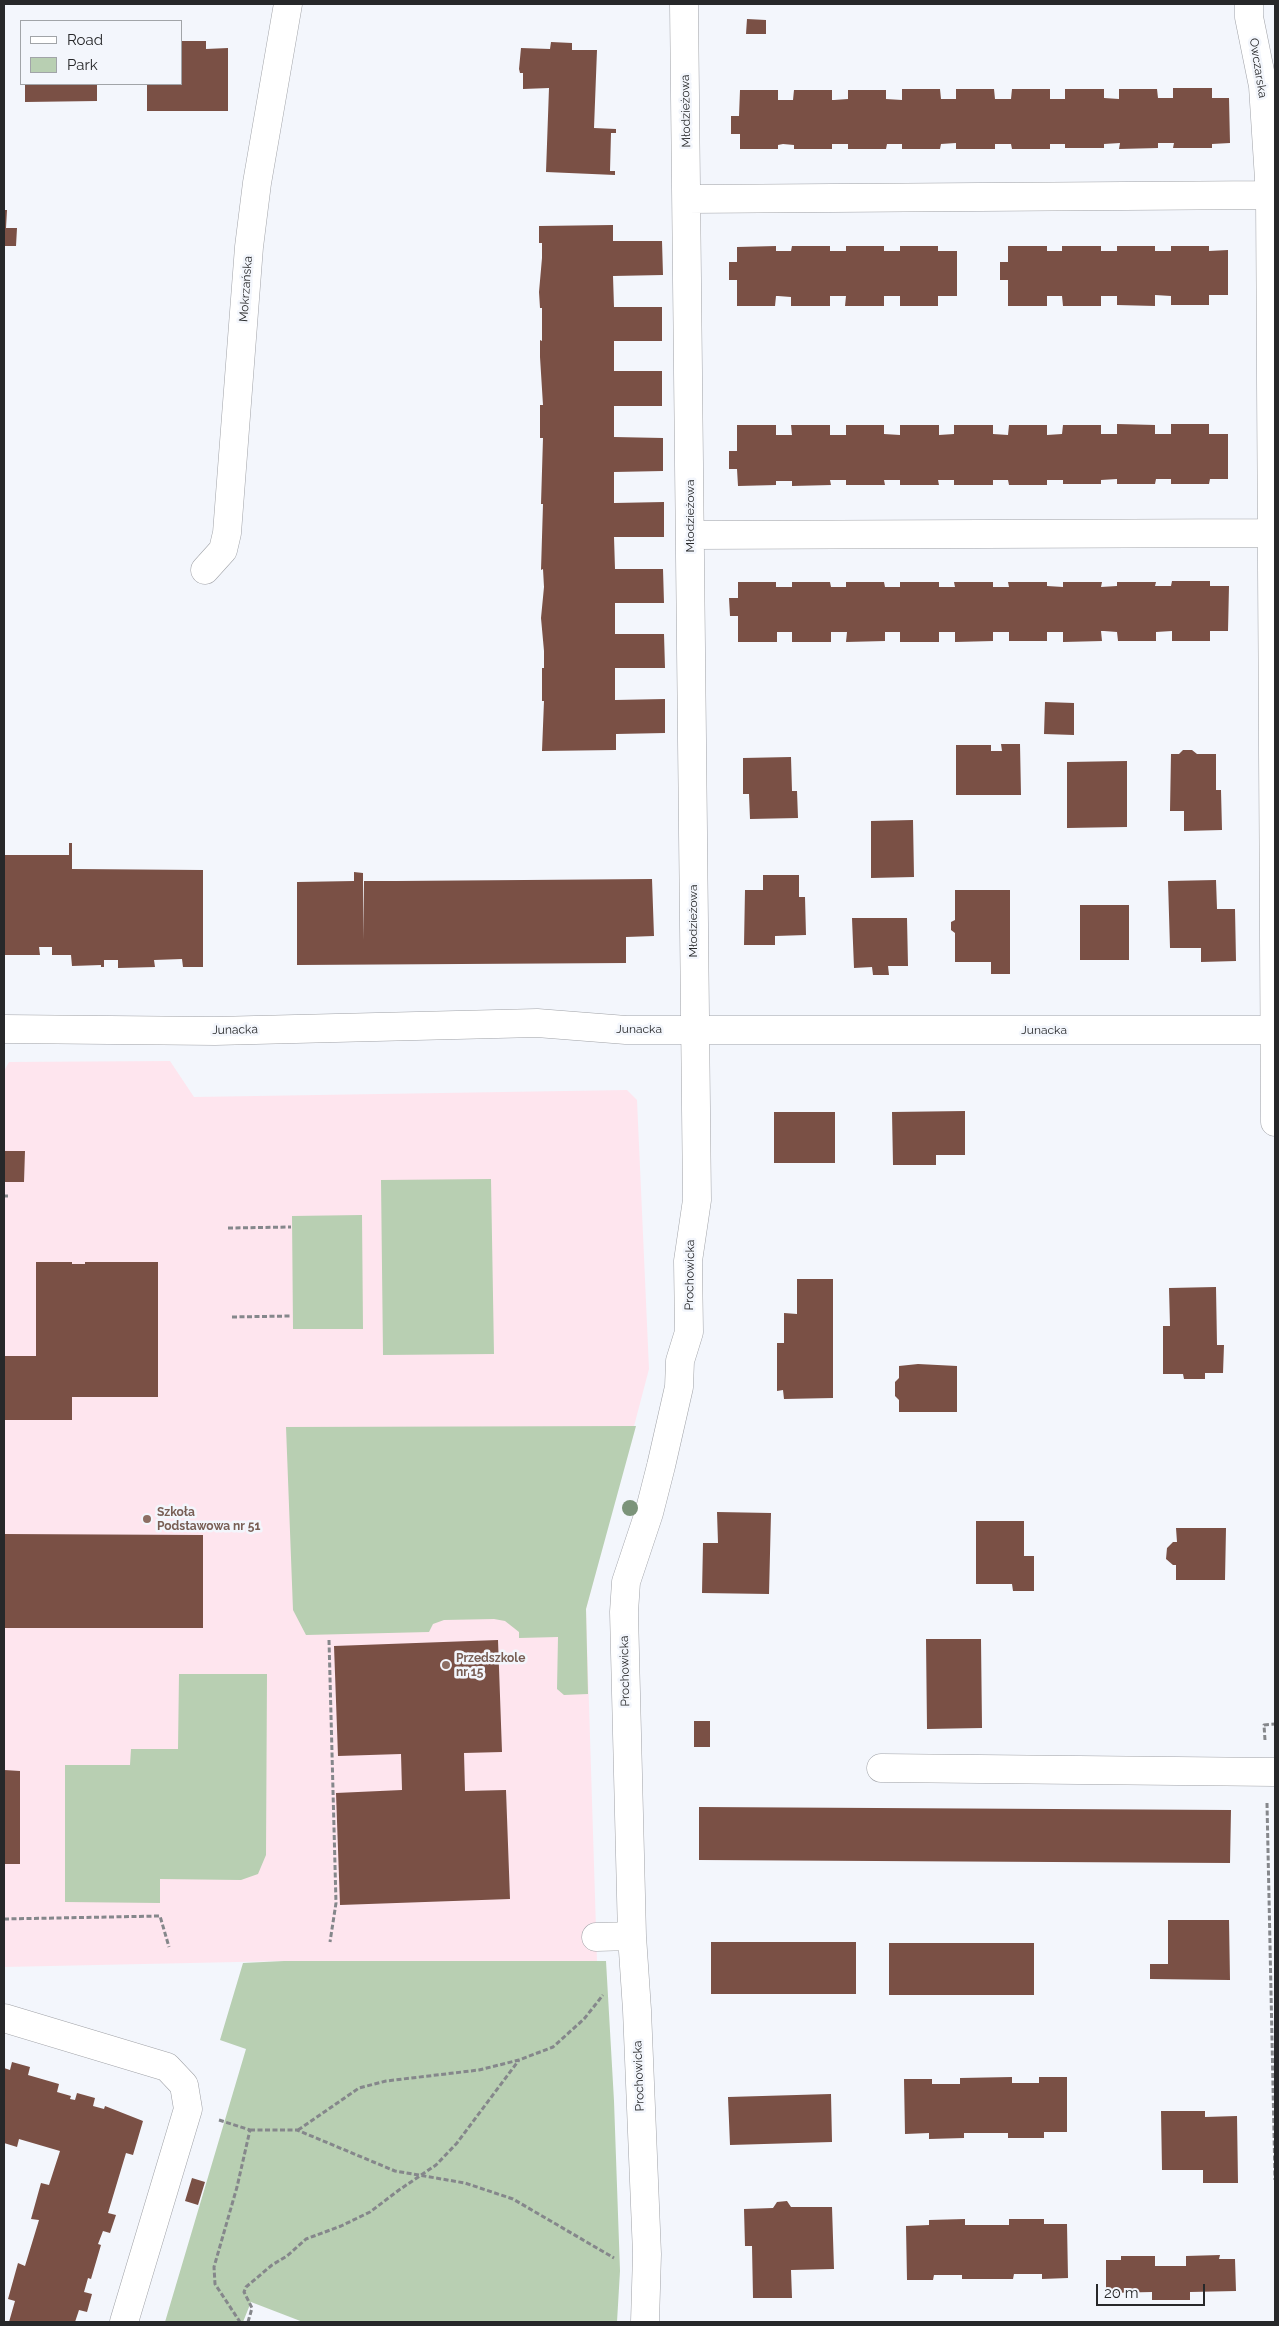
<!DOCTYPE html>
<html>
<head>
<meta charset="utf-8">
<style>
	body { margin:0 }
	#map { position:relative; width:1279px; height:2326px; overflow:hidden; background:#f3f6fc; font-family:Raleway,sans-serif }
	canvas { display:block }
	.frame { position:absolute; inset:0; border:5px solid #27282a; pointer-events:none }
	.legend { position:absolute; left:20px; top:20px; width:162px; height:65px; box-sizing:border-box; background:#f3f6fc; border:1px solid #a1a4a8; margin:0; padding:6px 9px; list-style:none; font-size:15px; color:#27282a }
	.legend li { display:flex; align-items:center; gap:10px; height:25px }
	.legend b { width:25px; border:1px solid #a1a4a8 }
	.scale { position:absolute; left:1096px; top:2284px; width:109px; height:22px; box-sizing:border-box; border:2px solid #27282a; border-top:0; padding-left:6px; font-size:15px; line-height:18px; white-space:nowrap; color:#27282a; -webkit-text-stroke:4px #f3f6fc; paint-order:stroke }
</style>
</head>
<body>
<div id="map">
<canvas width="1279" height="2326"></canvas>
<div class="frame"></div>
<ul class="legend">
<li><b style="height:6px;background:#fff"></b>Road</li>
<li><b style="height:14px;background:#b8cfb2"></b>Park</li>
</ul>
<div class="scale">20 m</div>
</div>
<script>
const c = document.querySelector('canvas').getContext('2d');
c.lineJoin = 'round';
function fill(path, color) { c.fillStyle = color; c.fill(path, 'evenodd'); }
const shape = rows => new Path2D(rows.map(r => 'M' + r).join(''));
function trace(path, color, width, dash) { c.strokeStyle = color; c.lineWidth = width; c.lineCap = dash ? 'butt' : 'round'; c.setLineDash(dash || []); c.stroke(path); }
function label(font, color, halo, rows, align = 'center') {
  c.font = font + ' Raleway,sans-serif'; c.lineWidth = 5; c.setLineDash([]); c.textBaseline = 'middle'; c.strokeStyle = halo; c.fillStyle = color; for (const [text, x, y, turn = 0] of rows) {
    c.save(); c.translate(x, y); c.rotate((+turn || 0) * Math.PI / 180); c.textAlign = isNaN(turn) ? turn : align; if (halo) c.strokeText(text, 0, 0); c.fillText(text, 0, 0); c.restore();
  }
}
fill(shape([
	[170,1061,194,1097,627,1090,637,1100,649,1369,586,1609,597,1961,284,1961,4,1967,4,1071,9,1062]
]), '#fee5ee');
fill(shape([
	[491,1179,494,1354,383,1355,381,1180],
	[362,1215,363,1329,293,1329,292,1216],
	[636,1426,586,1609,588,1694,564,1695,557,1689,558,1637,519,1638,519,1632,505,1621,494,1619,444,1620,433,1624,429,1632,306,1635,293,1610,286,1427],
	[179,1674,267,1674,266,1855,258,1874,241,1880,160,1879,160,1903,65,1902,65,1765,130,1765,131,1749,178,1749],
	[284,1961,606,1961,614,2101,620,2271,617,2322,303,2322,251,2302,243,2322,165,2322,246,2049,220,2040,243,1963]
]), '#b8cfb2');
fill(shape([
	[747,19,766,20,766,34,746,34],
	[181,41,206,41,206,49,228,48,228,111,147,111,147,84,181,84],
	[551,42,572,43,572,50,597,50,594,128,616,129,616,133,611,133,610,171,615,171,615,175,546,172,549,88,523,89,523,73,520,73,519,69,521,48,550,49],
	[25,84,97,84,97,101,25,102],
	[1173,88,1212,88,1212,98,1229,98,1230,143,1212,144,1212,148,1173,148,1174,143,1158,143,1158,148,1119,149,1120,143,1104,144,1104,148,1065,148,1065,144,1050,144,1050,149,1012,149,1011,144,995,144,995,149,956,149,956,143,941,144,940,149,902,149,902,144,887,144,886,149,848,149,848,144,832,144,832,149,794,149,794,145,783,144,778,145,778,149,740,149,740,134,731,134,731,116,739,116,740,90,778,90,778,100,793,100,794,90,832,90,832,100,834,100,848,99,848,90,886,90,886,99,902,100,902,89,940,89,941,99,956,99,956,89,994,89,995,99,1011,99,1012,89,1050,89,1050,99,1065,99,1065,89,1104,89,1104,98,1119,99,1119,89,1157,89,1158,98,1173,98],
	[4,210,7,210,6,228,17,228,16,246,4,246],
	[613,225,613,241,662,241,663,275,613,276,614,307,662,307,662,341,614,341,614,371,662,371,662,406,614,406,614,437,663,438,663,471,614,472,614,503,664,502,664,537,614,537,615,569,663,569,664,603,615,603,615,634,664,634,665,668,615,668,615,700,665,699,665,733,616,734,616,750,542,751,544,701,542,701,542,668,544,668,544,651,541,618,544,587,543,569,541,570,543,504,541,504,543,438,540,438,540,405,543,405,540,357,540,340,542,341,542,308,540,308,539,292,542,258,542,243,539,243,539,226],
	[776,246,776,251,791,251,792,246,830,246,830,251,846,251,846,246,884,246,884,251,900,251,900,246,938,246,938,251,957,251,957,296,938,296,938,306,900,306,900,296,884,296,884,306,845,306,846,296,830,296,830,306,791,306,791,297,778,296,776,296,775,306,737,306,737,280,729,280,729,262,737,262,737,247],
	[1008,246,1047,246,1047,251,1062,251,1062,246,1101,246,1101,251,1117,251,1117,246,1155,246,1155,251,1171,251,1171,246,1209,246,1209,251,1228,250,1228,295,1209,295,1209,305,1171,305,1171,296,1155,295,1155,306,1117,305,1117,296,1101,296,1101,306,1063,306,1062,296,1047,296,1047,306,1008,306,1008,280,1000,280,1000,262,1008,262],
	[1117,424,1155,425,1155,434,1171,434,1171,424,1209,424,1209,434,1228,434,1228,479,1210,479,1209,484,1171,484,1171,479,1156,479,1155,484,1117,484,1117,479,1101,480,1101,484,1063,484,1063,480,1047,480,1047,485,1009,485,1008,480,993,480,993,485,954,485,954,480,938,480,939,485,900,485,900,480,884,480,885,485,846,485,846,480,830,480,831,485,792,486,792,481,776,481,776,485,738,486,737,469,729,469,729,451,737,451,737,425,776,425,776,435,792,435,791,425,830,425,830,435,846,435,846,425,884,425,884,434,900,435,900,425,939,425,939,435,954,434,954,425,993,425,993,434,1008,435,1009,425,1047,425,1047,435,1062,434,1063,425,1101,425,1101,434,1117,434],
	[1172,581,1210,581,1210,586,1229,586,1228,631,1210,631,1210,641,1172,641,1172,631,1156,632,1156,641,1118,641,1117,632,1104,631,1101,631,1102,641,1063,642,1063,632,1047,632,1047,641,1009,641,1009,632,993,632,993,641,955,642,955,632,939,632,939,642,900,642,900,632,885,632,885,641,846,642,847,632,831,632,831,642,792,642,792,632,777,632,777,642,738,642,738,616,730,616,729,598,738,598,738,582,776,582,776,587,792,587,792,582,830,582,831,587,846,587,846,582,884,582,885,587,900,587,900,582,939,582,939,587,955,587,954,582,993,582,993,587,1009,587,1008,582,1047,582,1047,586,1063,587,1063,582,1102,582,1101,587,1117,586,1117,582,1156,582,1155,586,1171,586],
	[1045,702,1074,703,1074,735,1044,734],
	[1001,744,1020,744,1021,795,956,795,956,745,991,745,991,751,1002,751],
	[1183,750,1192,750,1197,754,1216,754,1216,790,1221,790,1222,830,1184,831,1184,811,1170,811,1171,754,1179,754],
	[791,757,792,791,797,791,798,818,750,819,749,794,743,794,743,758],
	[1127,761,1127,827,1067,828,1067,762],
	[913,820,914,877,871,878,871,821],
	[69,843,72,843,72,869,203,870,203,967,183,967,182,959,154,960,155,967,118,968,118,960,104,960,104,967,101,967,101,965,72,966,71,955,52,955,52,947,39,947,40,955,4,955,4,855,69,855],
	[354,872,363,873,363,940,364,881,396,881,652,879,654,936,626,937,626,963,297,965,297,882,354,881],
	[763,875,799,875,799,897,805,897,806,935,775,936,775,945,744,945,745,890,763,890],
	[1216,880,1217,909,1235,909,1236,961,1201,962,1201,948,1170,948,1168,881],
	[955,890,1010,890,1010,974,991,974,991,962,955,962,955,933,951,930,951,922,955,920],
	[1080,905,1129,905,1129,960,1080,960],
	[852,918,907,918,908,966,888,966,889,975,873,975,872,967,854,968],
	[965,1111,965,1155,936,1155,936,1165,893,1165,892,1112],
	[774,1112,835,1112,835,1163,774,1163],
	[4,1151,25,1151,24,1182,4,1182],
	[36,1262,72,1262,72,1264,85,1264,85,1262,158,1262,158,1397,72,1397,72,1420,4,1420,4,1356,36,1356],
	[797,1279,833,1279,833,1398,784,1399,783,1390,777,1391,777,1343,784,1343,784,1313,797,1314],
	[1216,1287,1217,1345,1224,1345,1223,1373,1205,1373,1205,1379,1184,1379,1183,1374,1163,1374,1163,1326,1170,1326,1169,1288],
	[918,1364,957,1366,957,1412,899,1412,899,1400,895,1396,895,1382,899,1378,899,1366],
	[717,1512,771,1513,769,1594,702,1593,703,1543,718,1543],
	[976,1521,1024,1521,1024,1556,1034,1556,1034,1591,1013,1591,1012,1584,976,1584],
	[1176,1528,1226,1528,1225,1580,1176,1580,1176,1565,1173,1565,1166,1559,1167,1548,1173,1542,1177,1542],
	[4,1534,203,1535,203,1628,4,1628],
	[926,1639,981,1639,982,1728,927,1729],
	[498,1640,502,1752,464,1753,465,1791,506,1790,510,1899,340,1905,336,1793,402,1790,401,1754,338,1756,334,1646],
	[694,1721,710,1721,710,1747,694,1747],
	[4,1770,20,1771,20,1864,4,1864],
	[699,1807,1231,1810,1230,1863,699,1860],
	[1168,1920,1229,1920,1230,1980,1150,1979,1150,1964,1168,1964],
	[711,1942,856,1942,856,1994,711,1994],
	[889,1943,1034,1943,1034,1995,889,1995],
	[12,2062,30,2067,28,2075,59,2084,57,2092,71,2096,70,2099,75,2100,77,2093,95,2098,93,2106,104,2109,105,2106,143,2121,133,2155,126,2153,108,2213,116,2215,110,2233,103,2231,98,2244,101,2245,91,2279,88,2278,84,2292,92,2294,87,2312,79,2310,75,2322,9,2322,15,2301,8,2299,18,2263,25,2266,39,2220,31,2219,41,2183,49,2185,60,2151,19,2139,17,2147,4,2143,4,2068,10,2070],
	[1012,2077,1012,2083,1039,2083,1039,2077,1067,2077,1067,2132,1044,2132,1044,2138,1008,2138,1008,2133,964,2133,964,2138,929,2139,929,2133,905,2134,904,2079,932,2079,932,2084,960,2084,960,2078],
	[831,2094,832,2142,730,2145,728,2097],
	[1161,2111,1205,2111,1205,2117,1237,2116,1238,2183,1203,2183,1203,2170,1162,2170],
	[192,2178,205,2182,198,2205,185,2201],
	[787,2201,791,2207,832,2207,834,2269,791,2270,792,2298,753,2298,752,2246,745,2246,744,2209,773,2208,777,2202],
	[965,2219,965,2225,1009,2225,1009,2219,1044,2219,1044,2224,1067,2224,1068,2278,1042,2279,1042,2274,1014,2274,1013,2279,962,2279,962,2275,934,2275,933,2280,907,2280,906,2226,929,2225,929,2220],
	[1220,2255,1219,2259,1235,2259,1236,2291,1190,2292,1190,2300,1152,2300,1152,2292,1106,2293,1106,2260,1121,2260,1121,2256,1155,2256,1155,2266,1186,2266,1186,2256]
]), '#7a5045');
const minor = shape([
	[1249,4,1249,17,1263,86,1270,195,1275,1122],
	[687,199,1270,195],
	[690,535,1275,533],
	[205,570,223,550,227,533,249,247,257,183,288,4],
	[4,1029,215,1031,537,1023,626,1030,1275,1030],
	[881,1768,1275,1772],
	[596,1937,632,1936],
	[4,2018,167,2067,184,2085,188,2109,124,2322],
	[645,2322,647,2254,637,2010,632,1936,624,1612,626,1582,649,1513,661,1466,679,1387,680,1361,689,1332,688,1261,697,1200,684,4]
]);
trace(minor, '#a0a2a7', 29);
trace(shape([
	[4,1196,8,1196],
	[228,1228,291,1227],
	[232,1317,291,1316],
	[329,1640,336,1903,330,1942],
	[1265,1740,1264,1725,1275,1724],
	[1267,1803,1275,2180],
	[4,1919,160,1916,169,1947],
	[219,2120,250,2130,237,2187,214,2267,215,2284,240,2322],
	[250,2130,297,2130,395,2171,465,2183,513,2199,614,2258],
	[298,2130,359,2088,386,2081,479,2070,519,2060,553,2047,584,2019,603,1995],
	[248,2322,252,2308,244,2292,246,2287,272,2265,287,2256,306,2239,341,2226,370,2212,399,2190,436,2165,457,2143,519,2060]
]), '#85878b', 3, [5, 2.5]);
trace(minor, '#fff', 28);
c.fillStyle = '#7c947a';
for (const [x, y] of [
	[630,1508]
]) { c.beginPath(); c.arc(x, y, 8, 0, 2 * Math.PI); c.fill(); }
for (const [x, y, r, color] of [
	[147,1519,5,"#8d6e63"],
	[446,1665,5,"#8d6e63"]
]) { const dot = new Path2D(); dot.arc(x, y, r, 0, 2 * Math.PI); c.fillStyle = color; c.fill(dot); trace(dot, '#f3f6fc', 2); }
label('12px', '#27282a', '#f3f6fc', [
	["Owczarska",1258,68,81],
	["Młodzieżowa",686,111,-91],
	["Mokrzańska",246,289,-86],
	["Młodzieżowa",690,516,-90],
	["Młodzieżowa",693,921,-90],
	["Junacka",639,1029],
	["Junacka",235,1030,-1],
	["Junacka",1044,1030],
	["Prochowicka",690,1275,-89],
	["Prochowicka",625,1671,-91],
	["Prochowicka",639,2076,-92]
]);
label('bold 12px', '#785e54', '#f3f6fc', [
	["Szkoła",157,1512],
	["Podstawowa nr 51",157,1526],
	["Przedszkole",456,1658],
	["nr 15",456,1672]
], 'left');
</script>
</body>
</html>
